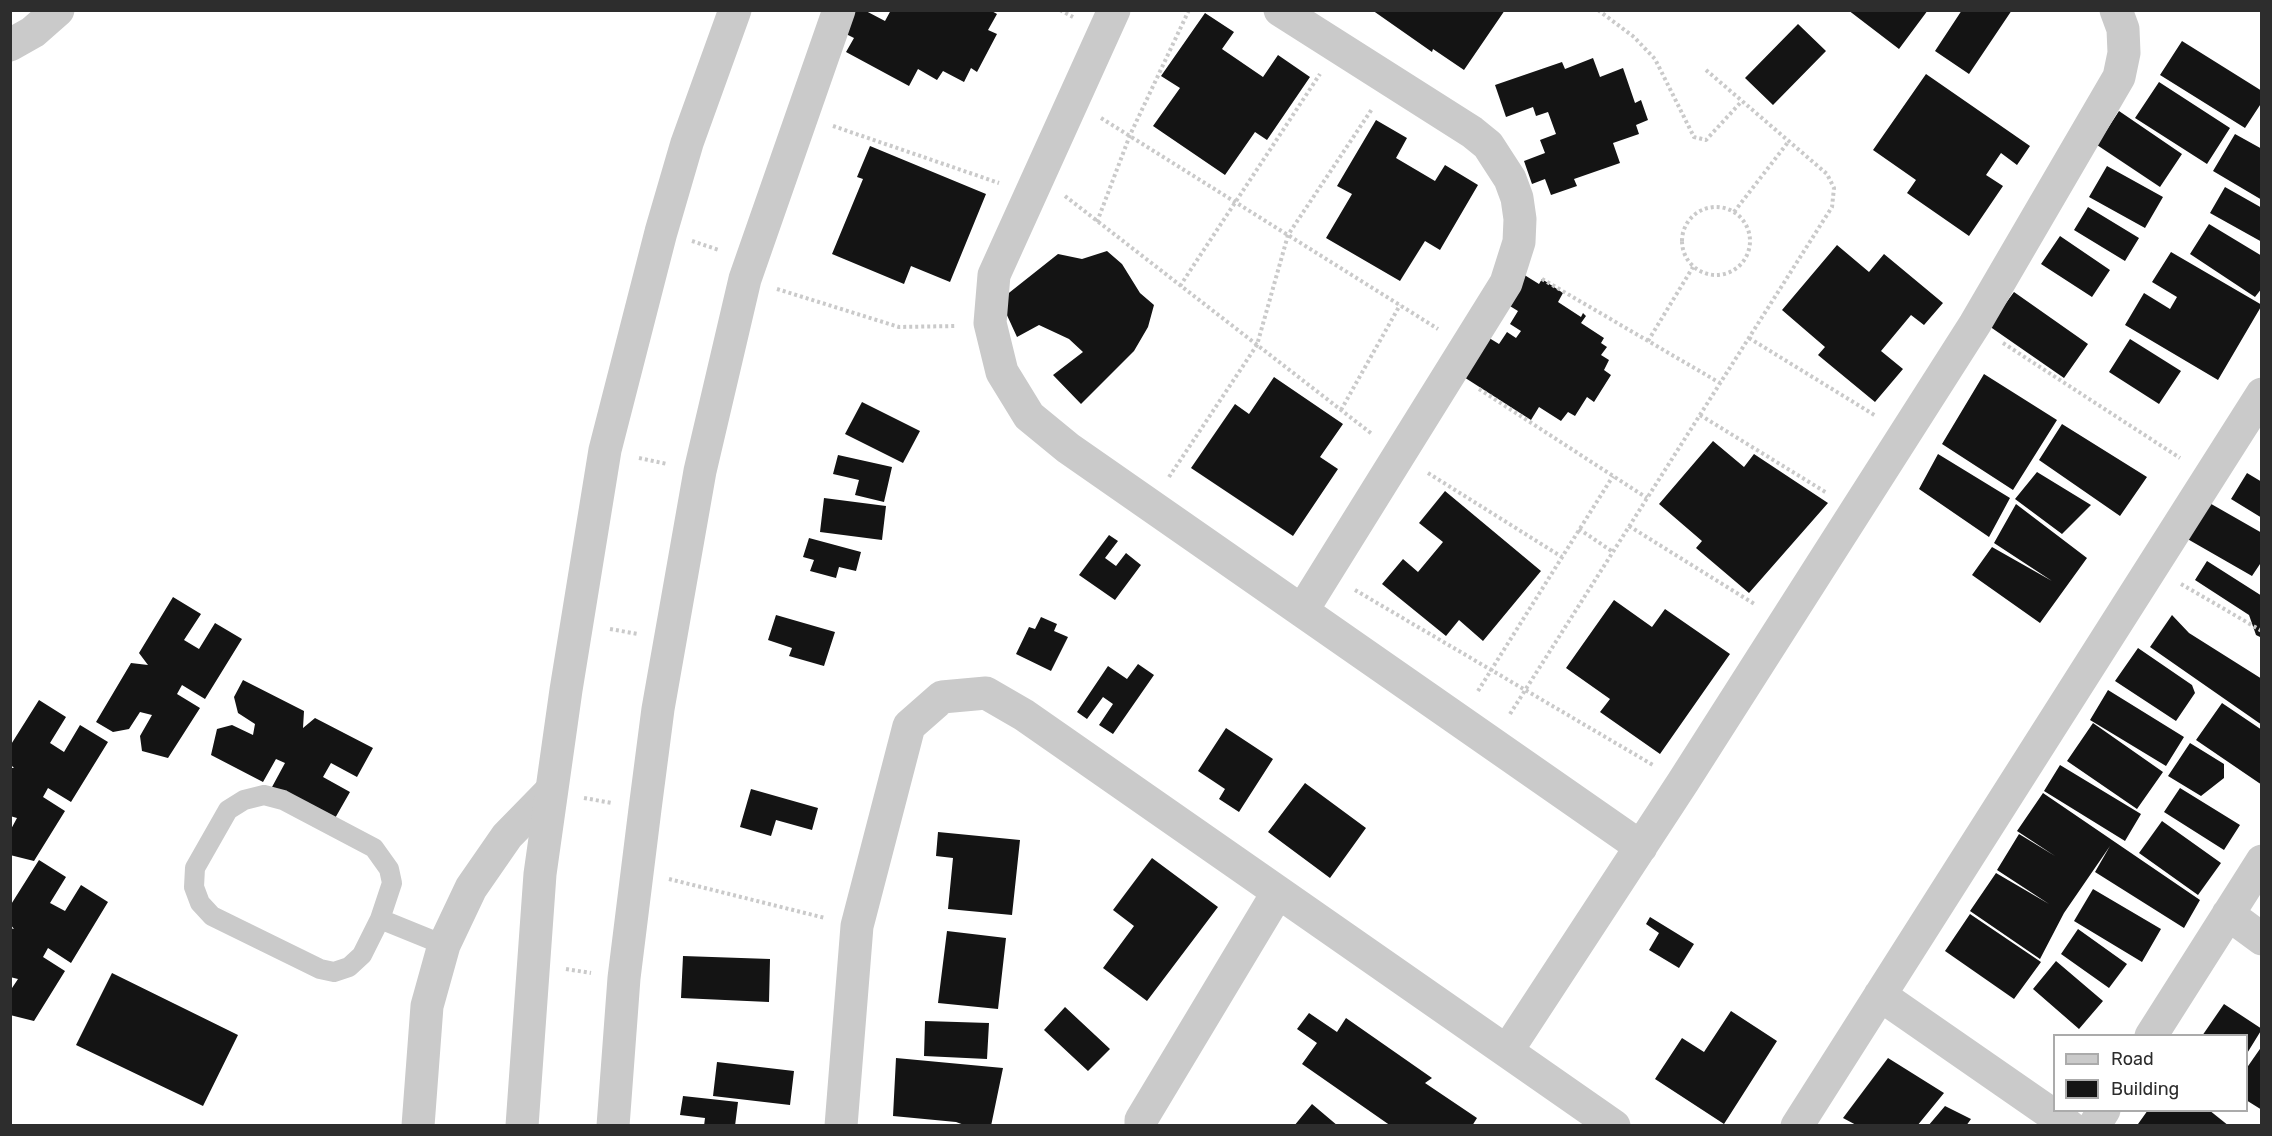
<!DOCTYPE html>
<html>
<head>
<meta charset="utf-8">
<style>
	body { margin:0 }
	#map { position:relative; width:2272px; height:1136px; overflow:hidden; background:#fff; font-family:Rubik,sans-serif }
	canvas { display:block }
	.frame { position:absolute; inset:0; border:12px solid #2d2d2d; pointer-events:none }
	.legend { position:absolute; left:2053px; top:1034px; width:195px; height:78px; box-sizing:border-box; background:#fff; border:2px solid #ababab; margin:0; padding:8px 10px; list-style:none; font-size:18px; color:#2d2d2d }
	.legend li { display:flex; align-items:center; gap:12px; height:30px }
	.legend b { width:30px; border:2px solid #ababab }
</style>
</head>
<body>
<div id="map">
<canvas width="2272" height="1136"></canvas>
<div class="frame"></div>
<ul class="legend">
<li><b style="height:8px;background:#cacaca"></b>Road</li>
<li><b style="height:16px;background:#141414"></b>Building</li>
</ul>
</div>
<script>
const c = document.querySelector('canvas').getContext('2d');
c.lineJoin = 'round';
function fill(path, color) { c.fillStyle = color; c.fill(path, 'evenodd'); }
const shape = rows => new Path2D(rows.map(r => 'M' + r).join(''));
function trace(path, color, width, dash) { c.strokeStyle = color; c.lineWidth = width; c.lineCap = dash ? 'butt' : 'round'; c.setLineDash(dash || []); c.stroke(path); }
fill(shape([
	[856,10,864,10,885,21,891,10,990,10,997,14,988,30,997,34,977,72,971,68,964,82,943,71,937,80,918,69,909,86,846,52,854,38,844,33],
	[1372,10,1505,10,1464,70,1433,49,1432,52],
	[1848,10,1928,10,1899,49],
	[1962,10,2012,10,1969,74,1935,51],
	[1205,13,1234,32,1222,49,1263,77,1278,55,1310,77,1267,140,1255,132,1225,175,1153,126,1180,88,1161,76],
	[1798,24,1826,51,1773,105,1745,78],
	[2182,41,2262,91,2262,102,2245,128,2160,75],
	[1593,58,1600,77,1623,68,1635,103,1641,100,1648,120,1636,125,1639,134,1613,143,1620,163,1574,179,1577,186,1551,195,1545,179,1532,184,1524,161,1545,153,1540,140,1556,134,1548,112,1536,116,1533,107,1506,117,1495,85,1562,62,1565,69],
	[1926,74,2030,146,2017,165,2001,153,1986,175,2003,186,1969,236,1907,193,1916,180,1873,150],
	[2159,82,2230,128,2207,164,2135,118],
	[2119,111,2182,154,2160,187,2097,145],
	[1376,120,1407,138,1396,158,1435,181,1445,165,1478,185,1440,250,1425,241,1400,281,1326,238,1352,194,1337,186],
	[2235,134,2262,149,2262,200,2213,171],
	[870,146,986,194,950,282,911,266,904,284,832,254,863,179,857,177],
	[2107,166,2163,197,2145,228,2089,197],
	[2225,187,2262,208,2262,242,2210,213],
	[2088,207,2139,238,2125,261,2074,230],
	[2209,224,2262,256,2262,288,2255,297,2190,254],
	[2060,236,2110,270,2092,297,2041,264],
	[1837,245,1869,272,1884,254,1943,303,1924,325,1911,315,1881,351,1903,369,1875,402,1818,355,1825,347,1782,310],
	[1107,251,1122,264,1140,293,1154,305,1148,327,1134,351,1081,404,1053,375,1083,352,1069,339,1039,325,1017,337,1000,300,1058,254,1082,259],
	[2171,252,2262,305,2218,380,2125,325,2144,293,2170,309,2177,297,2152,282],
	[1518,271,1539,284,1542,279,1563,293,1558,302,1581,317,1583,313,1586,316,1581,323,1604,338,1601,343,1607,347,1601,355,1609,360,1604,370,1611,375,1594,402,1587,397,1575,416,1568,412,1561,421,1539,407,1531,420,1456,372,1481,333,1499,344,1507,332,1516,338,1521,331,1510,324,1518,311,1500,300],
	[2014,292,2088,344,2064,378,1989,326],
	[2130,339,2181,371,2159,404,2109,372],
	[1984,374,2057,420,2013,490,1942,444],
	[1274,377,1343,424,1320,457,1338,469,1293,536,1191,468,1235,404,1249,414],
	[862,402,920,431,903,463,845,434],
	[2062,424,2147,477,2120,516,2039,460],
	[1713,441,1744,467,1754,454,1828,503,1749,593,1696,548,1702,541,1659,504],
	[1938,454,2010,498,1989,537,1919,489],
	[838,455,892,467,884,502,855,495,859,480,833,474],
	[2037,472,2091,505,2062,534,2015,499],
	[2247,473,2262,482,2262,518,2231,499],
	[1445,491,1541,571,1483,641,1459,620,1446,636,1382,584,1403,559,1418,572,1443,542,1419,523],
	[824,498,886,506,882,540,820,532],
	[2206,501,2262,533,2262,561,2252,576,2184,537],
	[2016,504,2087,558,2040,623,1972,575,1992,547,2052,581,1994,543],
	[1109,535,1118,541,1105,558,1116,566,1126,553,1141,565,1115,600,1079,575],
	[809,538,861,552,856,571,839,567,836,578,810,571,814,560,803,557],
	[2207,561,2262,596,2262,638,2256,635,2249,615,2195,580],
	[173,597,201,614,184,640,199,649,215,623,242,639,205,699,182,685,177,694,200,708,168,758,142,751,140,736,152,715,140,712,129,729,113,732,96,722,131,663,148,665,139,653],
	[1614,600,1652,627,1665,609,1730,654,1660,754,1600,712,1610,699,1566,668],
	[776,615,835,632,824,666,789,656,792,648,768,640],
	[2172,615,2189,633,2262,679,2262,725,2150,647],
	[1041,617,1057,624,1054,631,1068,637,1051,671,1016,654,1029,627,1035,629],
	[2138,648,2192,685,2195,693,2176,721,2115,681],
	[1138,664,1154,675,1113,734,1099,725,1113,704,1103,697,1087,719,1077,712,1108,666,1127,679],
	[243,680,304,711,303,728,315,718,373,748,357,777,331,763,323,777,350,792,334,820,272,787,285,763,276,759,263,782,211,755,217,729,232,725,253,735,255,724,238,713,234,697],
	[2108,690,2184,737,2166,766,2090,720],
	[39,700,66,717,50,743,64,752,80,725,108,742,71,802,48,788,43,797,65,811,34,861,10,855,10,831,17,818,10,816,10,768,14,768,10,764,10,746],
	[2222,703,2262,730,2262,785,2196,740],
	[2093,723,2163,772,2137,809,2067,761],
	[1226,728,1273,759,1239,812,1219,799,1225,789,1198,771],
	[2190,743,2224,764,2224,778,2201,796,2168,776],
	[2060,765,2141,814,2125,841,2044,791],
	[1305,783,1366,828,1330,878,1268,832],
	[2180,788,2240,825,2224,850,2164,812],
	[751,789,818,808,812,830,776,820,771,836,740,827],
	[2043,793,2200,900,2184,928,2095,872,2110,846,2064,913,2040,959,1970,911,1996,873,2049,904,1997,870,2019,834,2055,856,2017,831],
	[2162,821,2221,863,2198,895,2139,853],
	[938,832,1020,840,1012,915,948,909,953,858,936,856],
	[1152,858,1218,907,1147,1001,1103,968,1134,926,1113,910],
	[39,860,66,877,50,903,65,911,81,885,108,902,71,963,48,948,43,957,65,971,34,1021,10,1015,10,991,18,979,10,977,10,928,14,929,10,924,10,906],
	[2093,889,2161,929,2142,962,2074,921],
	[1970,914,2041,962,2014,999,1945,951],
	[1650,917,1694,944,1679,968,1649,950,1659,933,1646,924],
	[2078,929,2127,964,2109,988,2061,954],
	[947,931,1006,938,998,1009,938,1003],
	[683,956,770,959,769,1002,681,998],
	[2056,961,2103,1001,2079,1029,2033,989],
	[112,973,238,1035,203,1106,76,1045],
	[2224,1004,2262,1029,2246,1055,2246,1036,2202,1036],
	[1065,1007,1110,1049,1088,1071,1044,1030],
	[1731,1011,1777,1041,1724,1124,1655,1079,1682,1038,1704,1052],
	[1309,1013,1337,1032,1346,1018,1432,1078,1425,1083,1477,1118,1472,1126,1391,1126,1302,1064,1317,1043,1297,1029],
	[925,1021,989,1023,987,1059,924,1056],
	[2262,1046,2262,1110,2246,1100,2246,1069],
	[896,1058,1003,1068,991,1126,967,1126,956,1122,893,1116],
	[1888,1058,1944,1093,1917,1126,1858,1126,1843,1118],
	[717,1062,794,1071,790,1105,713,1096],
	[683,1096,738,1102,735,1126,704,1126,705,1118,680,1115],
	[1312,1104,1338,1126,1294,1126],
	[1945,1106,1971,1119,1966,1126,1928,1126],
	[2148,1110,2209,1110,2229,1126,2140,1126,2138,1124]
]), '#141414');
trace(shape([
	[1060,10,1073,17],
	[1598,10,1634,37,1655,59,1694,137,1706,140,1742,101],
	[1101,118,1438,329],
	[833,126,999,183],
	[1065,196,1372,434],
	'1682 241a34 34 0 1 1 68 0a34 34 0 1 1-68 0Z',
	[1734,212,1789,141],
	[1097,222,1130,135,1189,10],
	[692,241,719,250],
	[1542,279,1720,383],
	[1180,286,1320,74],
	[777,289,899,327,956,326],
	[1749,338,1876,416],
	[1648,341,1693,267],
	[2003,343,2180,458],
	[1479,389,1647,498],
	[1341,410,1400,305],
	[1700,415,1827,493],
	[639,458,667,464],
	[1428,473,1562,557],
	[1169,477,1257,345,1288,235,1372,109],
	[1629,526,1756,605],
	[1579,529,1613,552],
	[2181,584,2262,631],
	[1355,590,1653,765],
	[610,629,638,634],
	[1478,691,1613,476],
	[1510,714,1832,207,1834,188,1827,174,1706,70],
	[584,798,612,803],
	[669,879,825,918],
	[566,969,591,973]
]), '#cacaca', 4, [3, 3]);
trace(shape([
	[264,795,283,800,374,848,389,869,392,883,380,919,362,955,349,967,334,972,320,969,212,916,200,903,194,887,195,868,228,810,244,800,264,795],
	[380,919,444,945]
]), '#cacaca', 20);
trace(shape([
	[1114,10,994,275,990,323,1002,372,1029,416,1068,448,1641,847],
	[1280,10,1472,132,1488,145,1510,179,1517,198,1520,219,1519,242,1506,283,1302,611],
	[10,45,33,32,58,10],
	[2228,914,2262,939],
	[1880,995,2069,1126],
	[2151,1036,2262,861],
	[1507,1051,1683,782,1975,324,2119,77,2124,53,2123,29,2116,10],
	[418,1126,427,1006,444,945,471,888,507,836,551,791],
	[841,1126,857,926,909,726,942,697,986,693,1024,715,1614,1126],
	[1141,1126,1141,1120,1278,892],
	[1797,1126,2262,394],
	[2094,1126,2104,1110]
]), '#cacaca', 33);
trace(shape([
	[522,1126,540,874,566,690,605,450,661,232,687,143,735,10],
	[613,1126,624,978,645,809,658,709,700,471,745,279,839,10]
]), '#cacaca', 33);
</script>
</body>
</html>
